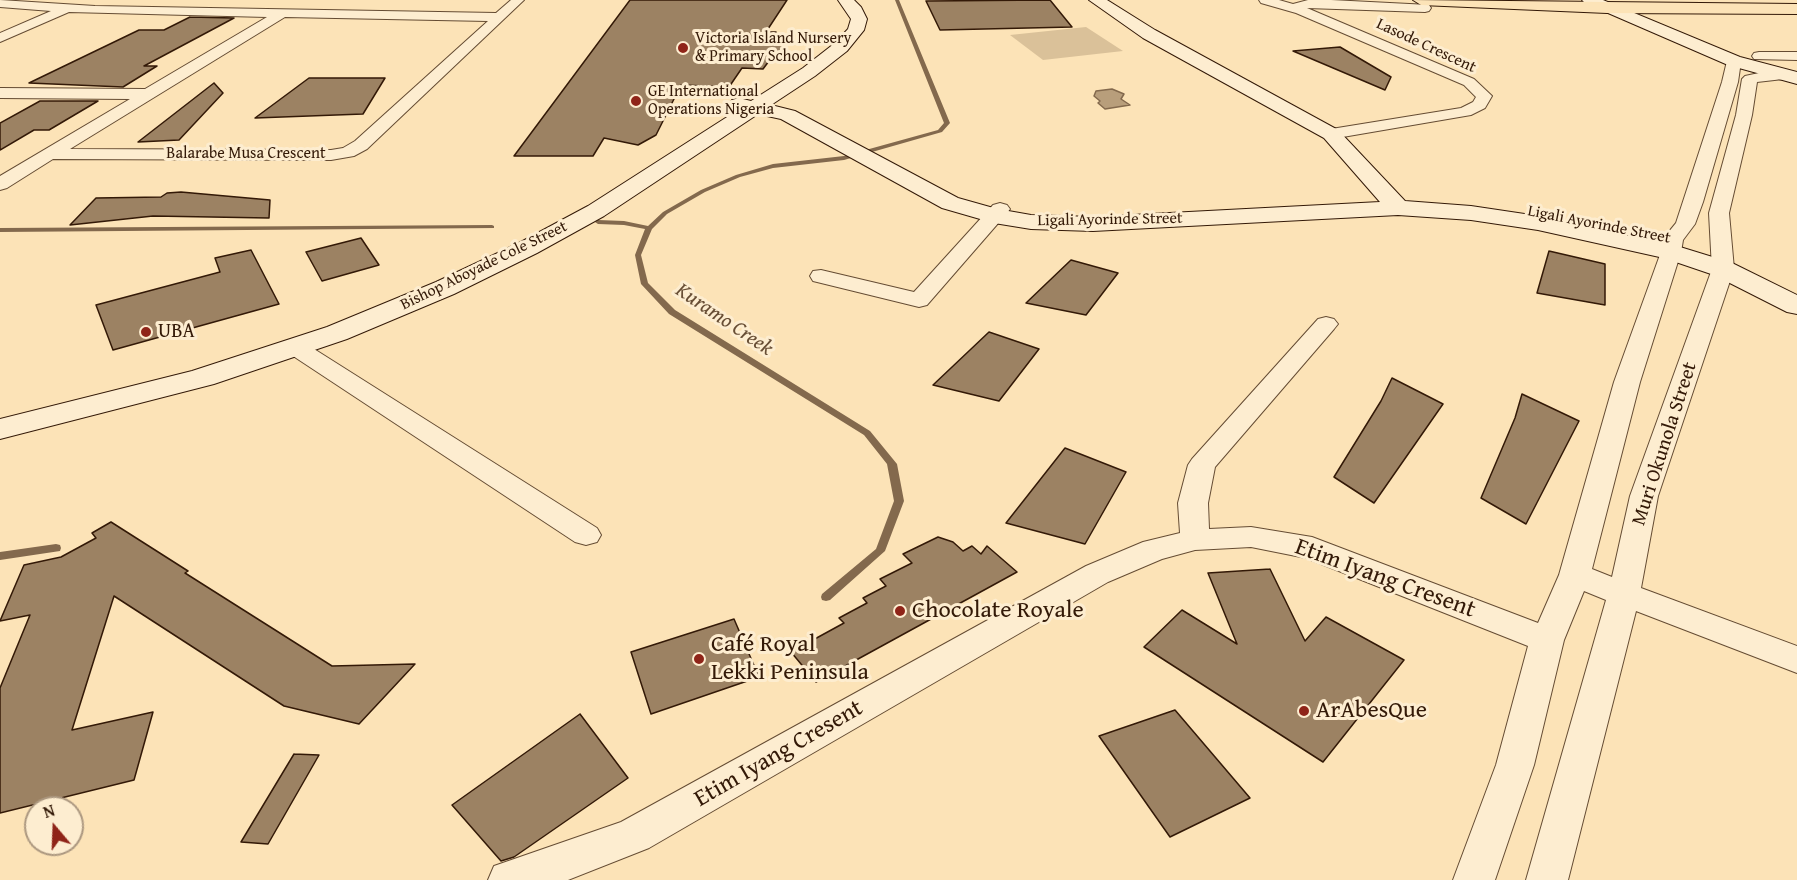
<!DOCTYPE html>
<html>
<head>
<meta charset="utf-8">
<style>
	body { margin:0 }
	#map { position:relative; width:1797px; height:880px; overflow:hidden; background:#fce3b7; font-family:"Gentium Book Plus",serif }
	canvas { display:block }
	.north { position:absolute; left:24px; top:796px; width:60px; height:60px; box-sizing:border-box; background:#fdedd0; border:2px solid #ac9880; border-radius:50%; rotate:341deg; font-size:16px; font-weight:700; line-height:24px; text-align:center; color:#331907 }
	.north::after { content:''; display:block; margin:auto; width:21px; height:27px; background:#8f2418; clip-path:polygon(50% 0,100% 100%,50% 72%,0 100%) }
</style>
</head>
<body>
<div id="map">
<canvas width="1797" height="880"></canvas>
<div class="north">N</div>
</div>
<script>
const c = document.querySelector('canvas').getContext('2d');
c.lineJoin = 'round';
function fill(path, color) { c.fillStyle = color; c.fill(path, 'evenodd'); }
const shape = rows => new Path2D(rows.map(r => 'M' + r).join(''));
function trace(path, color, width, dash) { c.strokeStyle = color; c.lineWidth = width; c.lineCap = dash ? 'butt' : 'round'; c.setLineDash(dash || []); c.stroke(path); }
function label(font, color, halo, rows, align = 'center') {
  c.font = font + ' "Gentium Book Plus",serif'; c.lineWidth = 6; c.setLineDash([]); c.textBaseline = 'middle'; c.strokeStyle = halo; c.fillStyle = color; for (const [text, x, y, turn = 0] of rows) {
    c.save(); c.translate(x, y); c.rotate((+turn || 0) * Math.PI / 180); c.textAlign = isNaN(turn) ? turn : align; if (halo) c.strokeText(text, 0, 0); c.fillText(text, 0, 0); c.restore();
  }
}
fill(shape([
	[1086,27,1123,51,1043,60,1010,35]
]), '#dac199');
const water = shape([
	[1112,89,1124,94,1121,99,1130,105,1105,109,1098,103,1100,101,1094,96,1096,91,1112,89]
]);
fill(water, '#b89e7b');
trace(water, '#83694d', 1.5);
fill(shape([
	[895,0,899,0,950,123,942,132,844,160,773,168,740,177,705,192,667,214,652,229,641,255,648,283,675,310,870,431,897,464,904,501,885,551,830,600,826,601,822,600,821,597,822,594,876,549,894,501,887,464,864,435,669,314,641,284,635,255,645,229,624,225,598,224,595,222,598,220,624,221,648,226,663,212,701,190,736,175,773,164,844,156,938,130,944,123,895,0],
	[492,225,494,226,494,228,0,232,0,228,492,225],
	[56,544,60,545,61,548,60,551,0,560,0,552,56,544]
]), '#83694d');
const building = shape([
	[630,0,787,0,766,32,776,32,773,36,790,37,774,61,769,61,763,69,742,68,729,87,681,85,656,135,638,145,604,138,593,156,514,156,630,0],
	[1050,0,1072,27,940,30,926,1,1050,0],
	[190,17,234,18,144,66,157,66,123,87,29,83,139,30,164,30,190,17],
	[1340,47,1391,77,1385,90,1293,51,1340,47],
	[309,78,385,78,363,114,255,118,309,78],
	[214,83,223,93,179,140,138,142,214,83],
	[40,101,98,101,49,130,34,130,0,150,0,123,40,101],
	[181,192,270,200,269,218,153,216,70,225,96,198,161,197,167,193,181,192],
	[361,238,379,265,322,281,306,252,361,238],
	[251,250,279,304,113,350,96,305,220,272,215,258,251,250],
	[1549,251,1605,264,1605,305,1537,293,1549,251],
	[1071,260,1118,273,1086,315,1026,303,1071,260],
	[989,332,1039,349,999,401,933,385,989,332],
	[1392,378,1443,404,1374,503,1334,477,1381,401,1392,378],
	[1522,394,1579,421,1526,524,1481,498,1515,418,1522,394],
	[1065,448,1126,472,1085,544,1006,523,1065,448],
	[111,522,188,571,185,573,332,666,415,664,359,724,284,706,114,596,72,730,153,712,134,780,0,813,0,688,30,615,0,621,24,565,61,557,96,538,92,533,111,522],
	[938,537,953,542,963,551,972,546,981,554,987,546,1017,572,816,682,791,652,844,623,839,618,867,603,863,598,886,586,880,579,912,563,903,554,938,537],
	[1270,569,1305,641,1326,617,1404,660,1323,762,1144,647,1182,610,1237,644,1208,573,1270,569],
	[734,619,759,677,651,714,631,652,734,619],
	[1175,710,1250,798,1170,837,1099,736,1175,710],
	[580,714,628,778,514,857,501,861,452,805,580,714],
	[294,754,319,755,268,844,241,842,294,754]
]);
fill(building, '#9c8263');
trace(building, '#331907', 1.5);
const street = shape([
	[0,0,95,6,496,13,511,0,524,0,367,149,354,156,331,160,53,159,7,188,0,190,0,176,130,99,0,98,0,88,145,89,267,17,69,12,0,42,0,33,51,11,0,7,0,0],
	[285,17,488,21,355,141,343,148,331,150,70,149,285,17],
	[1259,0,1279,0,1293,4,1308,0,1331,0,1429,5,1431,8,1429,11,1425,12,1307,8,1474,79,1492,96,1485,108,1471,115,1331,139,1325,138,1323,134,1325,130,1461,108,1473,102,1476,97,1464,85,1296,13,1261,3,1259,0],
	[1759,52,1797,52,1797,60,1754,59,1752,56,1754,53,1759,52],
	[1734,57,1741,61,1738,82,1703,202,1695,224,1683,240,1681,252,1640,382,1592,569,1612,577,1630,496,1712,269,1709,213,1736,115,1742,79,1745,76,1768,71,1792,72,1794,75,1792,78,1757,82,1752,115,1729,213,1734,269,1658,496,1641,588,1797,646,1797,673,1636,611,1568,880,1526,880,1606,600,1584,591,1564,640,1534,765,1495,880,1453,880,1496,765,1528,646,1306,558,1251,547,1195,550,1162,559,1108,582,649,848,568,880,488,880,494,866,621,822,1086,566,1143,542,1180,533,1178,503,1188,465,1192,459,1318,319,1326,317,1334,319,1338,324,1334,329,1215,467,1208,503,1209,529,1251,527,1312,537,1538,623,1559,575,1614,382,1661,252,1663,239,1676,223,1722,82,1727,61,1734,57],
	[1000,203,1007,205,1010,209,1007,213,927,305,919,307,813,281,810,276,813,271,821,270,914,292,993,205,1000,203],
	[295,340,303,342,597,528,601,535,597,542,586,545,575,542,287,352,283,347,287,342,295,340]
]);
const secondary = shape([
	[838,0,854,0,861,7,867,19,864,30,847,51,815,76,771,105,795,111,958,198,997,209,1031,215,1093,217,1380,202,1324,138,1143,38,1089,0,1107,0,1155,30,1338,130,1405,201,1471,206,1538,216,1680,247,1732,263,1797,295,1797,314,1787,312,1714,275,1664,258,1538,230,1471,220,1398,215,1093,231,1031,229,994,223,942,208,781,119,758,114,604,216,537,253,454,294,347,339,214,384,0,439,0,419,192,371,327,327,436,282,519,243,588,206,738,110,732,108,729,104,732,100,739,98,751,101,803,68,835,43,848,29,851,19,838,0],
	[1582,0,1603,0,1740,57,1797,72,1797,84,1728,65,1585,3,1582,0]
]);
const highway = shape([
	[1413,0,1797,4,1797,14,1607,13,1421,5,1413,0]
]);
trace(street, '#654c33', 2);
trace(secondary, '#331907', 2);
trace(highway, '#331907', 2);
fill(street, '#fdedd0');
fill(secondary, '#fdedd0');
fill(highway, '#fce3b7');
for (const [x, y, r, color] of [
	[683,48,6,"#8f2418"],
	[636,101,6,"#8f2418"],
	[146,332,6,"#8f2418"],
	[900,611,6,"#8f2418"],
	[699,659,6,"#8f2418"],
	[1304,711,6,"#8f2418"]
]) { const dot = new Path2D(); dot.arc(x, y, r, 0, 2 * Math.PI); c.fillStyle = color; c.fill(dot); trace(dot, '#fdedd0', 2); }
label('16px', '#331907', '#fdedd0', [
	["Victoria Island Nursery",695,39],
	["& Primary School",695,57],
	["GE International",648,92],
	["Operations Nigeria",648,110]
], 'left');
label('16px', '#331907', '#fdedd0', [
	["Lasode Crescent",1426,46,25],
	["Balarabe Musa Crescent",246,154],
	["Ligali Ayorinde Street",1110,220,-1],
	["Ligali Ayorinde Street",1599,225,11],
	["Bishop Aboyade Cole Street",484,266,-26]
]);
label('20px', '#331907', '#fdedd0', [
	["UBA",158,332]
], 'left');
label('20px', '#331907', '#fdedd0', [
	["Muri Okunola Street",1665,444,-72]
]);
label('italic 21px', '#684e35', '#fdedd0', [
	["Kuramo Creek",724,320,34]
]);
label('24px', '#331907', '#fdedd0', [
	["Etim Iyang Cresent",1385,579,20],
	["Etim Iyang Cresent",779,754,-30]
]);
label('24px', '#331907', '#fdedd0', [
	["Chocolate Royale",912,611],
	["Café Royal",711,645],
	["Lekki Peninsula",711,673],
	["ArAbesQue",1316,711]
], 'left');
</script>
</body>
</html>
